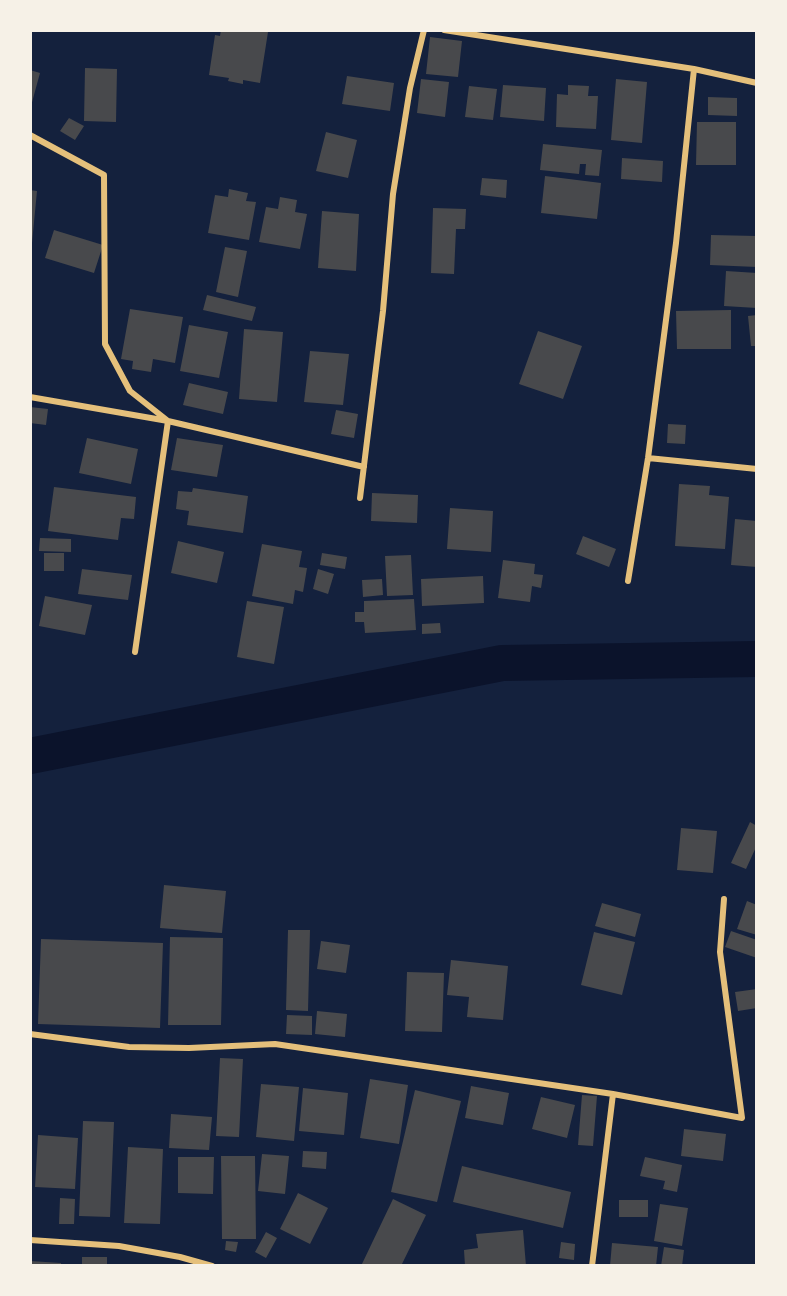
<!DOCTYPE html>
<html>
<head>
<meta charset="utf-8">
<style>
	body { margin:0 }
	#map { position:relative; width:787px; height:1296px; overflow:hidden; background:#14213d; font-family:Jost,sans-serif }
	canvas { display:block }
	.frame { position:absolute; inset:0; border:32px solid #f6f1e7; pointer-events:none }
</style>
</head>
<body>
<div id="map">
<canvas width="787" height="1296"></canvas>
<div class="frame"></div>
</div>
<script>
const c = document.querySelector('canvas').getContext('2d');
c.lineJoin = 'round';
const shape = rows => new Path2D(rows.map(r => 'M' + r).join(''));
function trace(path, color, width, dash) { c.strokeStyle = color; c.lineWidth = width; c.lineCap = dash ? 'butt' : 'round'; c.setLineDash(dash || []); c.stroke(path); }
function fill(path, color) { c.fillStyle = color; c.fill(path, 'evenodd'); }
trace(shape([
	[30,756,502,663,757,659]
]), '#0b132b', 36);
fill(shape([
	[221,30,268,32,260,83,243,80,243,84,228,81,229,78,209,75,215,35,220,36],
	[430,37,462,41,458,77,426,74],
	[85,68,117,69,116,122,84,121],
	[30,70,40,73,31,106,30,106],
	[347,76,394,83,390,111,342,104],
	[421,79,449,82,445,117,417,113],
	[616,79,647,82,642,143,611,140],
	[503,85,546,88,544,121,500,117],
	[568,85,589,86,588,96,598,96,596,129,556,127,557,94,568,95],
	[469,86,497,89,493,120,465,117],
	[708,97,737,98,737,116,708,115],
	[69,118,84,126,75,140,60,131],
	[697,122,736,122,736,165,696,165],
	[326,132,357,140,348,178,316,171],
	[543,144,602,150,599,176,585,175,586,164,580,164,579,174,540,170],
	[622,158,663,161,662,182,621,179],
	[545,176,601,183,597,219,541,213],
	[482,178,507,180,506,198,480,195],
	[229,189,248,193,246,201,256,202,249,240,208,233,215,195,228,197],
	[30,190,37,191,32,243,30,242],
	[280,197,297,200,295,212,307,214,300,249,259,242,266,207,278,209],
	[433,208,466,209,465,229,456,229,454,274,431,273],
	[322,211,359,214,356,271,318,268],
	[54,230,103,245,94,273,45,258],
	[711,235,757,236,757,267,710,265],
	[225,247,247,251,238,297,216,292],
	[726,271,757,273,757,308,724,306],
	[207,295,256,307,252,321,203,310],
	[130,309,183,317,175,363,153,359,151,372,132,369,133,361,121,359],
	[731,310,731,349,677,349,676,311],
	[757,315,757,346,751,346,748,316],
	[189,325,228,332,219,378,180,371],
	[244,329,283,332,277,402,239,399],
	[538,331,582,346,563,399,519,384],
	[310,351,349,354,343,405,304,402],
	[189,383,228,392,223,414,183,405],
	[30,407,48,409,46,425,30,423],
	[336,410,358,414,354,438,331,434],
	[668,424,686,425,685,444,667,443],
	[87,438,138,449,131,484,79,473],
	[177,438,223,445,217,477,171,470],
	[679,484,710,486,709,495,729,497,725,549,675,546],
	[54,487,136,497,134,519,121,518,118,540,48,531],
	[193,488,248,496,243,533,187,525,189,511,176,509,178,491,192,492],
	[372,493,418,495,417,523,371,521],
	[450,508,493,511,491,552,447,549],
	[735,519,757,521,757,567,731,565],
	[583,536,616,549,609,567,576,554],
	[40,538,71,539,71,552,39,551],
	[178,541,224,552,217,583,171,573],
	[262,544,302,551,299,567,307,568,303,592,295,590,293,604,252,596],
	[44,553,64,553,64,571,44,571],
	[322,553,347,557,345,569,320,565],
	[411,555,413,595,387,596,385,556],
	[503,560,535,564,534,574,543,575,541,588,532,586,530,602,498,598],
	[82,569,132,575,128,600,78,594],
	[318,569,334,574,328,594,313,589],
	[483,576,484,603,422,606,421,579],
	[382,579,383,595,363,597,362,580],
	[45,596,92,605,85,635,39,626],
	[414,599,416,630,365,633,364,622,355,622,355,612,364,612,364,601],
	[247,601,284,607,274,664,237,657],
	[440,623,441,633,422,634,422,624],
	[750,822,757,826,757,845,746,869,731,863],
	[681,828,717,831,713,873,677,870],
	[164,885,226,891,222,933,160,928],
	[747,901,757,905,757,935,737,929],
	[602,903,641,914,635,937,595,926],
	[288,930,310,930,308,1011,286,1010],
	[731,931,757,940,757,958,725,947],
	[594,932,635,942,622,995,581,985],
	[170,937,223,938,221,1025,168,1025],
	[41,939,163,943,160,1028,38,1024],
	[321,941,350,945,346,973,317,969],
	[451,960,508,966,503,1020,467,1017,469,997,447,995],
	[407,972,444,973,442,1032,405,1031],
	[757,989,757,1008,738,1011,735,992],
	[317,1011,347,1014,345,1037,315,1034],
	[287,1015,312,1016,312,1035,286,1034],
	[220,1058,243,1059,239,1137,216,1136],
	[370,1079,408,1085,399,1144,360,1138],
	[261,1084,299,1087,294,1141,256,1137],
	[471,1086,509,1093,503,1125,465,1118],
	[303,1088,348,1093,344,1135,299,1131],
	[415,1090,461,1101,437,1202,391,1192],
	[582,1095,597,1096,593,1146,578,1145],
	[541,1097,575,1105,567,1138,532,1129],
	[171,1114,212,1117,209,1150,169,1148],
	[83,1121,114,1122,110,1217,79,1216],
	[684,1129,726,1134,723,1161,681,1156],
	[38,1135,78,1138,75,1189,35,1187],
	[128,1147,163,1149,160,1224,124,1223],
	[303,1151,327,1152,326,1169,302,1167],
	[262,1154,289,1156,285,1194,258,1191],
	[221,1156,255,1156,256,1239,222,1239],
	[178,1157,214,1157,213,1194,178,1193],
	[645,1157,682,1165,677,1192,663,1189,665,1181,640,1176],
	[462,1166,571,1192,563,1228,453,1202],
	[298,1193,328,1208,310,1244,280,1229],
	[60,1198,75,1199,74,1224,59,1224],
	[393,1199,426,1215,401,1266,361,1266],
	[619,1200,648,1200,648,1217,619,1217],
	[660,1204,688,1208,682,1246,654,1241],
	[523,1230,526,1266,465,1266,464,1250,478,1248,476,1234],
	[266,1232,277,1238,266,1258,255,1252],
	[226,1241,238,1242,236,1252,225,1250],
	[561,1242,575,1244,574,1260,559,1258],
	[612,1243,658,1247,656,1266,610,1266],
	[664,1247,684,1250,682,1266,661,1266],
	[82,1257,107,1257,107,1266,82,1266],
	[30,1261,61,1263,61,1266,30,1266]
]), '#48494c');
trace(shape([
	[444,30,694,69,757,83],
	[30,135,104,175,105,344,130,391,168,421,135,652],
	[30,397,168,421,364,467],
	[648,458,757,469],
	[360,498,383,311,393,194,410,88,424,30],
	[628,581,648,458,676,243,694,69],
	[30,1034,129,1047,189,1048,275,1044,613,1094,742,1118,720,952,724,899],
	[30,1240,119,1246,180,1257,212,1266],
	[592,1266,613,1094]
]), '#e5c07b', 6);
</script>
</body>
</html>
